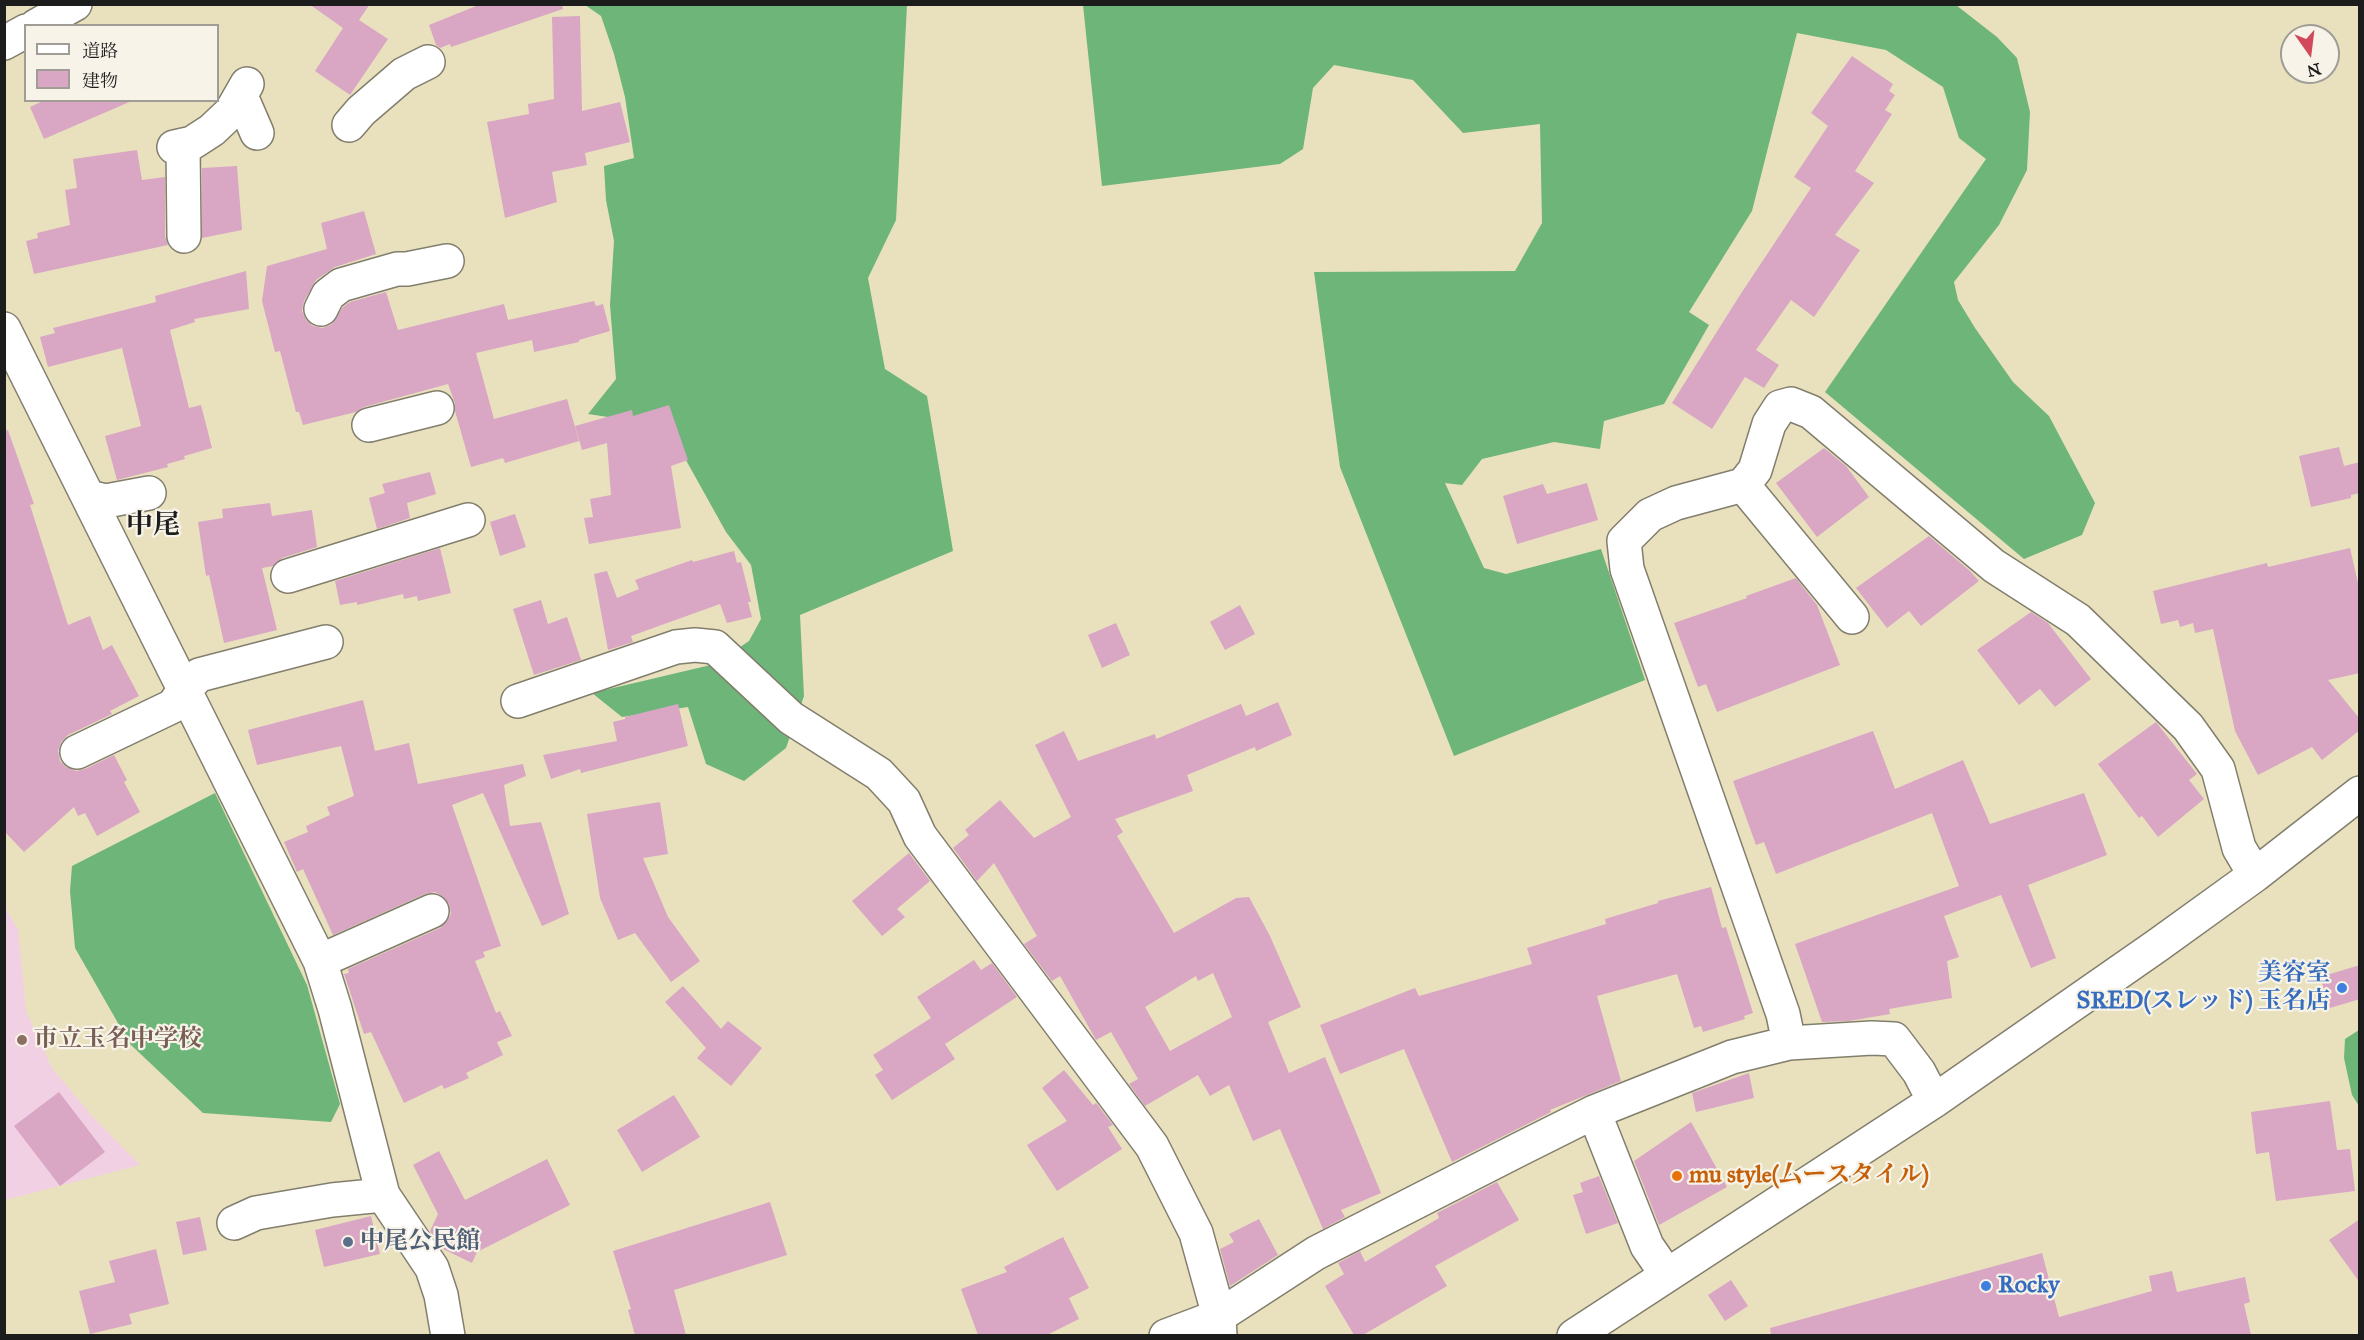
<!DOCTYPE html>
<html>
<head>
<meta charset="utf-8">
<style>
	body { margin:0 }
	#map { position:relative; width:2364px; height:1340px; overflow:hidden; background:#e9e1be; font-family:"IM FELL Great Primer","Noto Serif JP",serif }
	canvas { display:block }
	.frame { position:absolute; inset:0; border:6px solid #1c1c1c; pointer-events:none }
	.legend { position:absolute; left:24px; top:24px; width:195px; height:78px; box-sizing:border-box; background:#f7f3e8; border:2px solid #9f9d96; margin:0; padding:8px 10px; list-style:none; font-size:18px; color:#1c1c1c }
	.legend li { display:flex; align-items:center; gap:12px; height:30px }
	.legend b { width:30px; border:2px solid #9f9d96 }
	.north { position:absolute; left:2280px; top:24px; width:60px; height:60px; box-sizing:border-box; background:#f7f3e8; border:2px solid #9f9d96; border-radius:50%; rotate:166deg; font-size:16px; font-weight:700; line-height:24px; text-align:center; color:#1c1c1c }
	.north::after { content:''; display:block; margin:auto; width:21px; height:27px; background:#d1495b; clip-path:polygon(50% 0,100% 100%,50% 72%,0 100%) }
</style>
</head>
<body>
<div id="map">
<canvas width="2364" height="1340"></canvas>
<div class="frame"></div>
<ul class="legend">
<li><b style="height:8px;background:#fff"></b>道路</li>
<li><b style="height:16px;background:#d9a6c4"></b>建物</li>
</ul>
<div class="north">N</div>
</div>
<script>
const c = document.querySelector('canvas').getContext('2d');
c.lineJoin = 'round';
function fill(path, color) { c.fillStyle = color; c.fill(path, 'evenodd'); }
const shape = rows => new Path2D(rows.map(r => 'M' + r).join(''));
function trace(path, color, width, dash) { c.strokeStyle = color; c.lineWidth = width; c.lineCap = dash ? 'butt' : 'round'; c.setLineDash(dash || []); c.stroke(path); }
function label(font, color, halo, rows, align = 'center') {
  c.font = font + ' "IM FELL Great Primer","Noto Serif JP",serif'; c.lineWidth = 4.5; c.setLineDash([]); c.textBaseline = 'middle'; c.strokeStyle = halo; c.fillStyle = color; for (const [text, x, y, turn = 0] of rows) {
    c.save(); c.translate(x, y); c.rotate((+turn || 0) * Math.PI / 180); c.textAlign = isNaN(turn) ? turn : align; if (halo) c.strokeText(text, 0, 0); c.fillText(text, 0, 0); c.restore();
  }
}
fill(shape([
	[4,906,18,929,26,1011,52,1068,92,1116,140,1165,5,1200]
]), '#f1d0e3');
fill(shape([
	[585,5,907,5,896,220,868,278,885,369,927,396,953,551,800,615,804,696,786,748,744,781,706,764,688,707,622,717,592,693,715,664,749,641,761,619,751,565,726,532,682,453,628,420,588,414,616,379,610,305,614,241,606,200,604,166,634,158,625,97,614,54,601,16],
	[1083,5,1956,5,1997,37,2017,58,2030,112,2027,170,1999,225,1954,282,1958,300,1975,328,2013,382,2049,416,2095,503,2082,535,2024,559,1825,392,1986,159,1959,138,1943,87,1886,50,1797,33,1752,211,1689,312,1709,325,1664,404,1604,421,1600,449,1554,442,1482,459,1462,485,1445,483,1484,568,1506,574,1601,549,1645,680,1454,756,1340,467,1314,272,1515,271,1542,223,1540,124,1463,133,1413,80,1334,65,1313,88,1303,149,1280,164,1102,186],
	[215,793,307,985,340,1104,331,1122,203,1113,130,1044,75,948,70,891,72,866],
	[2359,1030,2359,1106,2352,1095,2344,1058,2345,1039]
]), '#6eb57a');
fill(shape([
	[309,4,370,4,359,20,388,39,350,95,315,71,343,28],
	[481,4,562,4,563,9,451,47,450,44,440,48,436,45,429,25],
	[580,16,582,111,620,102,630,142,585,153,587,165,552,172,557,202,505,218,487,122,529,114,528,104,554,99,552,17],
	[1852,56,1893,84,1889,91,1895,95,1885,110,1892,114,1855,171,1874,183,1835,235,1860,250,1814,317,1791,300,1756,350,1779,365,1764,388,1745,377,1712,429,1672,403,1740,295,1811,188,1794,177,1828,126,1811,113],
	[45,100,134,100,44,139,30,107],
	[137,150,142,180,165,177,165,236,168,245,34,274,26,241,38,238,37,233,70,225,65,190,77,188,73,159],
	[237,166,242,230,202,238,202,168],
	[364,211,376,254,335,267,316,280,304,301,302,311,306,320,313,326,322,328,331,325,343,307,350,302,386,292,398,330,504,304,508,320,594,301,596,306,603,304,610,331,579,340,579,342,534,352,532,340,476,353,494,419,567,399,579,441,505,463,503,458,471,467,455,411,455,403,448,384,364,407,356,412,303,425,299,412,296,412,280,351,275,352,262,301,267,266,327,249,321,223],
	[246,271,249,309,194,319,195,322,170,330,189,408,201,405,212,448,184,456,185,459,167,464,168,467,117,480,105,436,141,426,122,348,48,367,40,337,55,333,53,328,156,302,155,296],
	[669,405,688,460,671,466,681,528,589,544,584,518,593,517,590,499,611,495,607,443,582,450,575,426,632,410,633,416],
	[8,430,34,504,30,505,68,625,90,616,103,650,112,645,139,696,110,711,112,714,68,735,61,742,58,751,60,761,66,767,76,771,85,769,114,755,127,780,124,782,140,812,97,836,85,813,78,816,74,807,24,852,4,831,4,431],
	[2339,447,2344,466,2360,462,2360,493,2351,495,2351,498,2311,507,2299,456],
	[1824,448,1846,466,1869,497,1817,537,1776,483],
	[430,472,436,494,407,503,410,518,377,529,369,498,385,493,382,484],
	[1587,483,1598,520,1517,544,1503,496,1543,484,1547,494],
	[270,503,272,516,312,510,317,547,282,558,273,566,262,568,277,630,224,643,209,575,206,576,198,522,223,518,222,509],
	[515,514,526,547,500,556,490,522],
	[1929,536,1970,571,1979,581,1921,626,1909,611,1887,628,1856,588],
	[440,548,451,593,418,601,417,596,404,599,403,594,357,605,357,602,340,605,335,581],
	[2350,548,2360,592,2360,673,2328,680,2360,719,2360,730,2322,760,2312,747,2258,775,2235,731,2213,629,2195,633,2193,623,2180,627,2178,620,2161,624,2153,591,2267,563,2268,567],
	[734,551,737,563,741,562,751,602,748,602,752,617,727,623,720,604,631,636,633,642,608,650,594,574,607,571,617,598,639,589,635,580,692,560,693,562],
	[1796,578,1817,605,1840,665,1717,712,1706,684,1698,687,1674,623,1747,598,1746,596],
	[541,600,548,624,567,617,581,660,534,675,513,609],
	[1240,605,1255,634,1225,650,1210,622],
	[2031,612,2048,623,2091,679,2055,707,2040,689,2019,705,1977,650],
	[1116,623,1130,655,1102,668,1088,635],
	[363,700,375,751,409,743,418,784,523,764,526,776,504,785,510,826,541,822,569,914,542,926,483,793,452,805,501,946,483,952,485,957,475,961,496,1013,500,1011,512,1036,497,1042,503,1055,466,1073,469,1078,444,1089,442,1085,404,1103,371,1032,364,1034,344,974,349,973,348,969,440,928,447,921,451,914,449,904,442,896,435,892,425,894,333,935,303,869,297,872,284,842,308,832,306,826,330,815,327,807,354,796,341,746,257,765,248,730],
	[1278,702,1292,735,1256,751,1255,747,1187,775,1193,791,1115,819,1123,832,1117,836,1174,933,1236,898,1249,897,1270,936,1301,1007,1268,1022,1289,1073,1325,1057,1381,1193,1341,1210,1345,1217,1323,1229,1280,1129,1253,1141,1229,1085,1210,1096,1198,1075,1145,1106,1129,1084,1138,1079,1111,1032,1096,1040,1060,976,1052,981,1024,944,1037,936,994,863,977,881,953,848,969,835,965,830,1000,800,1034,838,1071,817,1035,745,1064,731,1078,761,1155,734,1156,739,1241,704,1246,716],
	[1213,973,1232,1017,1170,1051,1145,1007,1196,976,1198,981],
	[678,704,688,746,581,773,580,769,551,779,543,755,617,741,613,722,625,719,625,717],
	[2156,722,2197,774,2189,780,2204,799,2158,837,2142,816,2139,818,2098,764],
	[1873,731,1895,789,1963,760,1990,824,2084,793,2107,855,2028,885,2056,958,2031,968,2001,895,1944,916,1959,957,1947,961,1952,998,1889,1009,1890,1014,1849,1021,1822,1022,1795,944,1959,886,1932,813,1776,874,1764,842,1756,845,1733,781],
	[660,802,668,854,643,858,668,917,700,961,671,982,635,933,618,940,600,898,587,814],
	[909,853,930,881,897,909,905,917,882,936,852,901],
	[1711,887,1722,928,1726,927,1753,1013,1744,1016,1745,1019,1703,1032,1701,1026,1694,1028,1677,974,1597,996,1621,1081,1550,1110,1551,1112,1452,1162,1404,1049,1340,1074,1320,1025,1415,988,1419,996,1532,964,1527,948,1606,924,1605,919,1658,903,1658,901],
	[974,960,981,970,992,963,1017,997,945,1044,955,1059,892,1100,875,1075,883,1070,873,1055,931,1018,917,997],
	[2360,965,2360,999,2330,1008,2320,977],
	[683,986,721,1029,728,1021,762,1048,731,1086,697,1058,706,1048,665,1002],
	[1064,1070,1093,1105,1096,1103,1113,1125,1108,1127,1122,1149,1057,1191,1027,1145,1067,1121,1042,1088],
	[1749,1073,1754,1098,1696,1112,1692,1093],
	[59,1092,105,1152,60,1186,14,1126],
	[674,1095,700,1137,642,1172,617,1130],
	[2330,1101,2337,1150,2350,1149,2355,1191,2276,1201,2269,1152,2256,1154,2251,1112],
	[1691,1122,1727,1187,1659,1225,1634,1161],
	[439,1151,465,1200,547,1159,570,1205,477,1252,472,1263,441,1248,430,1231,438,1214,413,1165],
	[1599,1176,1618,1223,1586,1234,1573,1195,1583,1192,1580,1183],
	[1497,1182,1519,1220,1435,1266,1447,1286,1363,1335,1354,1335,1325,1286,1344,1274,1338,1263,1360,1251,1365,1262,1439,1218,1437,1213],
	[770,1202,787,1255,674,1290,686,1335,635,1335,628,1310,631,1309,613,1251],
	[371,1216,380,1254,324,1267,315,1230],
	[200,1217,207,1250,183,1255,176,1222],
	[1259,1219,1278,1255,1230,1286,1220,1249,1234,1242,1229,1234],
	[2360,1219,2360,1283,2329,1240],
	[1063,1237,1089,1288,1069,1298,1079,1319,1047,1335,978,1335,961,1289,1007,1272,1004,1267],
	[156,1249,169,1304,129,1314,132,1324,90,1334,79,1291,115,1282,109,1261],
	[2042,1253,2059,1317,2152,1291,2149,1276,2172,1271,2177,1292,2245,1277,2250,1302,2244,1304,2251,1335,1771,1335,1770,1328],
	[1731,1280,1748,1306,1725,1321,1708,1295]
]), '#d9a6c4');
const minor = shape([
	[36,26,75,4],
	[4,43,26,31],
	[241,96,257,133],
	[349,125,361,111,404,74,428,62],
	[183,145,184,236],
	[174,147,192,143,212,130,231,112,247,84],
	[321,309,328,295,341,285,397,269,407,269,447,261],
	[4,329,320,961,335,1009,383,1195,432,1268,441,1295,448,1336],
	[369,425,437,408],
	[1743,485,1852,617],
	[89,497,106,501,149,493],
	[288,576,468,520],
	[518,701,676,647,695,645,715,647,791,718,879,774,904,801,920,836,1152,1146,1196,1233,1219,1316,1220,1336],
	[77,752,173,706,184,690,199,675,326,642],
	[320,961,432,911],
	[1789,1043,1783,1014,1627,569,1624,541,1650,515,1676,503,1743,485,1755,470,1769,424,1780,407,1791,404,1811,412,1994,566,2078,620,2188,727,2218,769,2239,848,2255,875],
	[1594,1112,1647,1246,1667,1275],
	[234,1223,256,1213,332,1200,383,1195],
	[1166,1336,1219,1316,1316,1253,1518,1150,1594,1112,1732,1057,1789,1043,1872,1038,1894,1039,1919,1072,1934,1101],
	[1574,1336,1934,1101,2158,945,2255,875,2360,793]
]);
trace(minor, '#827e6d', 36);
trace(minor, '#fff', 33);
for (const [x, y, r, color] of [
	[2342,988,6,"#3f7fe0"],
	[22,1040,6,"#8d6e63"],
	[1677,1176,6,"#e8710a"],
	[348,1242,6,"#5c6f8a"],
	[1986,1286,6,"#3f7fe0"]
]) { const dot = new Path2D(); dot.arc(x, y, r, 0, 2 * Math.PI); c.fillStyle = color; c.fill(dot); trace(dot, '#f7f3e8', 2); }
label('bold 24px', '#366cbe', '#f7f3e8', [
	["美容室",2330,974],
	["SRED(スレッド) 玉名店",2330,1002],
	["Rocky",1998,1286,"left"]
], 'right');
label('bold 24px', '#785e54', '#f7f3e8', [
	["市立玉名中学校",34,1040]
], 'left');
label('bold 24px', '#c56008', '#f7f3e8', [
	["mu style(厶ースタイル)",1689,1176]
], 'left');
label('bold 24px', '#4e5e75', '#f7f3e8', [
	["中尾公民館",360,1242]
], 'left');
label('bold 27px', '#1c1c1c', '#f7f3e8', [
	["中尾",153,526]
]);
</script>
</body>
</html>
